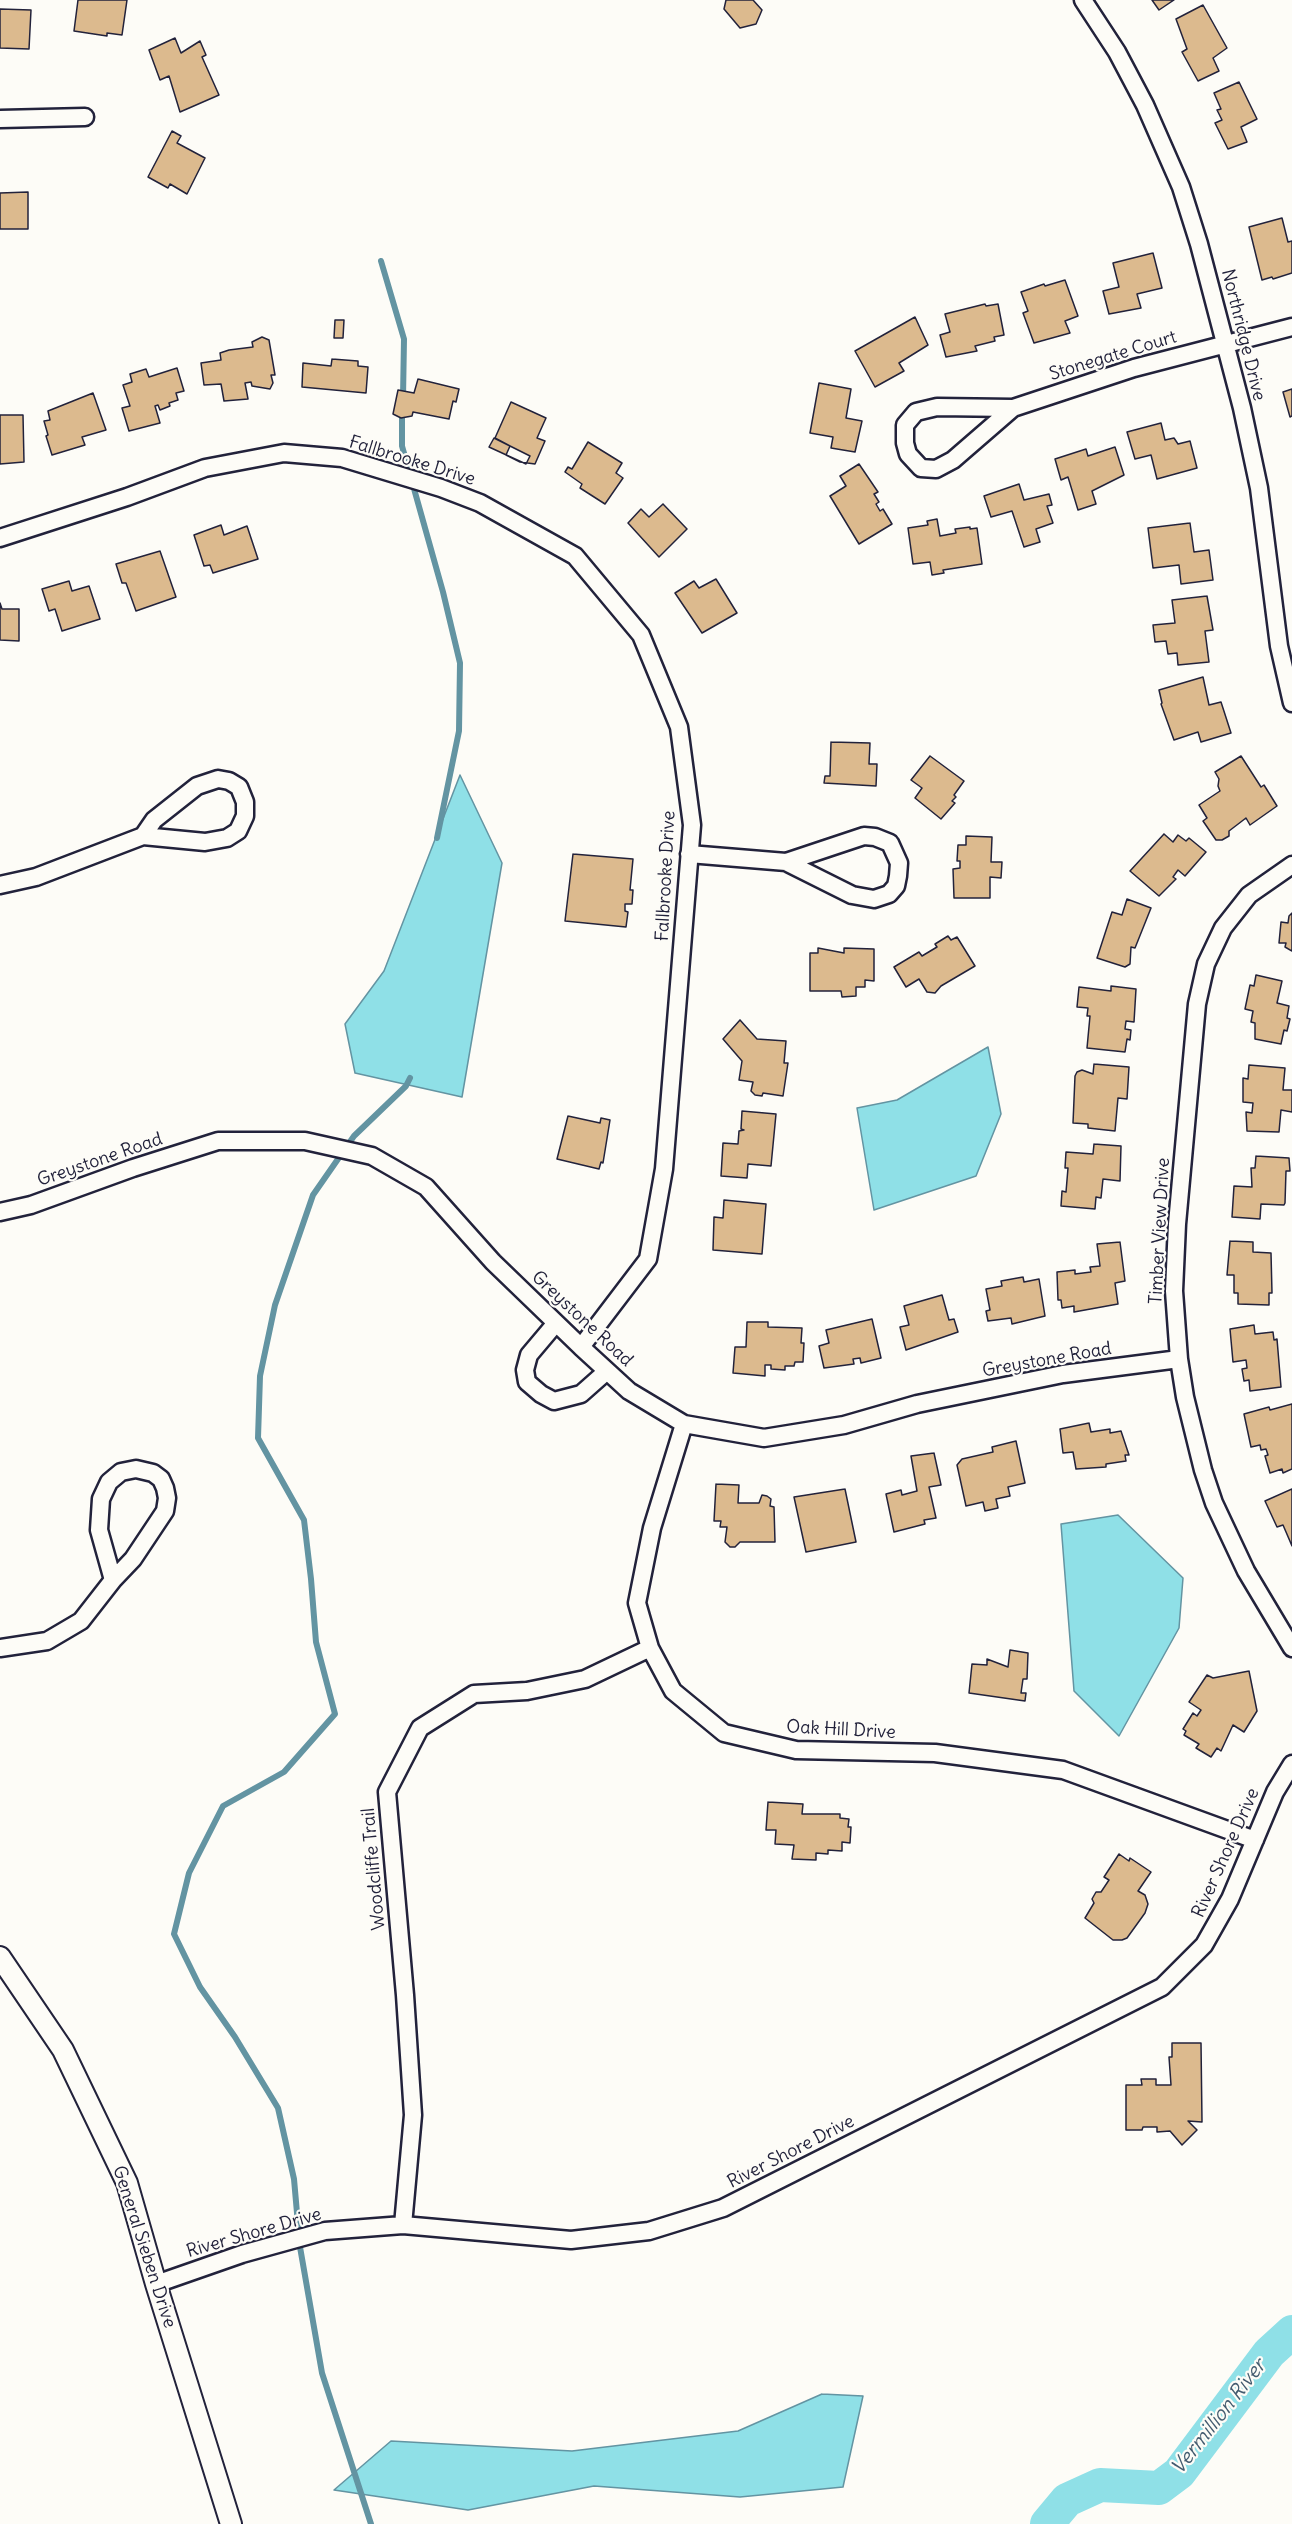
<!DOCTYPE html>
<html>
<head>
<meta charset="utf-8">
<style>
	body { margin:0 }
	canvas { display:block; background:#fdfcf7 }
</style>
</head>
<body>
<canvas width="1292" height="2524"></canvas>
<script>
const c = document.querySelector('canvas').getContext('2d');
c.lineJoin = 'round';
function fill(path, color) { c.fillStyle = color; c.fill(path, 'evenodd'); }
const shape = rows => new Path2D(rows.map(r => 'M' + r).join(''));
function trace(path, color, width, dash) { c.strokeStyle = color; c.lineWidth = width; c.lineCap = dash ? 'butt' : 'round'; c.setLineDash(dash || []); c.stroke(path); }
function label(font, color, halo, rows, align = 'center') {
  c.font = font + ' Delius,sans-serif'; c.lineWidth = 4.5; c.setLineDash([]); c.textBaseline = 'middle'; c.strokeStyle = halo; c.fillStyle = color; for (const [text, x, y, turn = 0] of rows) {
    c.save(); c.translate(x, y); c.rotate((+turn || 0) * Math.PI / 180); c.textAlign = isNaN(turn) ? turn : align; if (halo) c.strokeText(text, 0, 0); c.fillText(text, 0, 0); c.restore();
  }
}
const water = shape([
	[460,775,502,863,462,1097,355,1073,345,1024,384,971,460,775],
	[988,1047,1001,1114,976,1176,874,1210,857,1108,897,1100,988,1047],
	[1118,1515,1183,1578,1179,1628,1119,1736,1074,1691,1061,1524,1118,1515],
	[822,2394,863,2396,843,2487,740,2497,594,2486,468,2510,334,2490,391,2441,572,2451,738,2431,822,2394]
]);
fill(water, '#8fe0e7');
trace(water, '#6394a2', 1.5);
trace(shape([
	[381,261,404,339,403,398],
	[402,411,402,446,443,592,460,663,459,731,437,838],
	[371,2524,322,2373,300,2247,294,2179,278,2108,235,2037,200,1987,174,1934,189,1873,223,1806,284,1772,335,1714,316,1642,311,1579,304,1520,258,1438,260,1376,275,1305,313,1195,354,1136,406,1086,410,1078]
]), '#6394a2', 6);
trace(shape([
	[1047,2524,1067,2500,1100,2485,1159,2488,1179,2473,1269,2353,1292,2332]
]), '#8fe0e7', 34);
const building = shape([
	[78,0,127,0,122,35,107,33,107,36,74,31,78,0],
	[726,0,753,0,762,10,756,24,740,28,724,9,726,0],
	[1152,0,1174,0,1159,10,1152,0],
	[1203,5,1227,48,1213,58,1219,71,1198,81,1182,52,1187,49,1176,19,1203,5],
	[0,9,31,10,29,49,0,48,0,9],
	[175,38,181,53,200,41,206,55,202,57,219,95,180,112,169,76,160,80,149,50,175,38],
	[1239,82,1257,119,1241,127,1247,142,1228,149,1215,123,1222,120,1217,110,1221,109,1214,93,1239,82],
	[172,131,181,136,177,143,205,158,187,194,170,184,168,188,148,177,172,131],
	[28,192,28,229,0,229,0,193,28,192],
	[1282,218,1288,242,1292,241,1292,273,1273,279,1272,277,1262,280,1249,227,1282,218],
	[1153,253,1162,288,1137,294,1141,308,1109,314,1103,291,1119,287,1113,263,1153,253],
	[1065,280,1078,316,1065,321,1070,333,1034,343,1023,313,1028,311,1021,292,1044,284,1045,286,1065,280],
	[985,304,986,306,998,304,1004,335,994,337,995,341,975,346,977,351,946,357,940,335,950,332,945,314,985,304],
	[915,317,928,345,899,363,904,371,875,387,855,351,915,317],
	[335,320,344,320,343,338,334,338,335,320],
	[262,337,269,340,275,375,271,375,273,383,270,389,252,386,251,382,245,383,248,399,224,401,221,384,204,385,201,363,221,360,220,353,229,350,253,347,252,342,262,337],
	[332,359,358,361,358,366,368,367,366,393,302,387,303,363,331,366,332,359],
	[177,368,184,391,176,393,178,400,169,403,170,406,160,410,158,405,155,406,160,423,129,431,122,408,130,406,123,385,132,382,130,374,146,369,149,377,177,368],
	[418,379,459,389,456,402,453,401,449,419,413,412,412,416,401,418,393,414,398,390,414,393,418,379],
	[819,383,851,389,846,418,862,421,855,452,831,448,833,437,810,433,819,383],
	[1292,389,1292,416,1290,417,1283,392,1292,389],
	[93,393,106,430,82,437,85,445,52,455,46,436,48,435,44,421,50,420,48,411,93,393],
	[511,402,546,418,537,438,545,441,535,464,520,462,506,455,510,446,495,438,511,402],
	[0,415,23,415,24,462,0,464,0,415],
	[1161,423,1165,440,1174,438,1178,444,1190,441,1197,468,1157,479,1151,455,1135,459,1127,432,1161,423],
	[494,438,530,456,526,464,489,447,494,438],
	[588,442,622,463,616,473,623,478,605,504,580,488,582,484,565,472,568,467,572,469,588,442],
	[1115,447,1124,475,1092,491,1096,504,1078,510,1068,477,1061,480,1055,459,1086,449,1088,456,1115,447],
	[859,464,878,492,874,494,879,502,876,504,880,511,883,509,892,524,859,544,830,496,846,486,840,476,859,464],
	[1019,484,1024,500,1049,494,1052,505,1047,506,1053,523,1036,529,1040,542,1024,547,1012,511,991,517,984,496,1019,484],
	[663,504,687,529,659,557,628,523,641,509,649,517,663,504],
	[937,519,940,536,956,533,955,529,970,527,970,529,977,528,982,564,943,570,944,573,932,575,930,562,913,564,908,528,928,525,927,521,937,519],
	[1190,523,1194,552,1209,550,1213,580,1181,584,1179,565,1153,568,1148,528,1190,523],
	[221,525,224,535,247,526,258,559,213,573,210,565,204,566,194,535,221,525],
	[160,551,176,597,136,611,126,583,122,583,116,564,160,551],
	[716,579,737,613,702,633,675,593,694,581,699,588,716,579],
	[69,581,72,591,89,586,100,619,62,631,55,609,49,611,42,589,69,581],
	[1207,596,1213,630,1205,631,1209,662,1178,665,1177,653,1168,654,1166,641,1155,642,1153,625,1175,623,1172,600,1207,596],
	[0,603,2,609,19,609,19,641,0,640,0,603],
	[1203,677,1209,705,1221,702,1231,733,1201,742,1198,732,1174,740,1161,704,1162,703,1159,690,1203,677],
	[831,742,870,743,869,764,877,764,876,786,824,783,825,776,830,776,831,742],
	[930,756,964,781,954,795,956,797,952,801,955,803,941,819,915,798,922,788,911,780,930,756],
	[1241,756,1261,787,1264,785,1277,806,1250,825,1246,818,1229,831,1229,836,1222,840,1216,840,1203,821,1207,818,1199,805,1220,791,1218,786,1219,779,1215,772,1241,756],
	[1164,834,1173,842,1178,835,1186,841,1189,838,1206,852,1185,876,1178,870,1173,877,1176,879,1159,896,1130,871,1164,834],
	[966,836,992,837,991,862,1002,862,1001,878,990,877,990,898,954,898,953,869,960,868,960,861,957,861,958,845,966,845,966,836],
	[573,854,633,859,630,890,633,890,632,904,625,904,625,911,628,912,626,927,565,921,573,854],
	[1127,899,1151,908,1135,948,1131,947,1130,964,1125,967,1097,958,1112,912,1122,915,1127,899],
	[1292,913,1292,951,1285,947,1286,943,1279,943,1281,922,1288,923,1289,916,1292,913],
	[948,936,951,940,957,937,975,966,941,986,935,993,927,992,919,979,906,987,894,967,919,952,922,956,937,947,935,944,948,936],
	[818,948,844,953,844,948,874,949,874,981,865,980,865,987,856,987,856,996,842,997,841,991,810,991,810,953,818,953,818,948],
	[1256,975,1282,981,1277,1003,1289,1006,1287,1018,1290,1019,1287,1031,1284,1030,1281,1044,1255,1039,1255,1023,1251,1022,1253,1011,1245,1009,1250,985,1254,986,1256,975],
	[1111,986,1136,989,1134,1022,1126,1021,1125,1029,1131,1030,1130,1040,1127,1039,1125,1052,1087,1048,1090,1016,1087,1016,1088,1008,1077,1007,1079,987,1111,991,1111,986],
	[740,1020,757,1039,786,1041,784,1063,788,1063,783,1096,763,1093,762,1096,755,1095,751,1091,753,1082,739,1080,742,1061,723,1039,740,1020],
	[1094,1064,1129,1067,1127,1099,1118,1098,1115,1131,1088,1128,1088,1124,1073,1123,1075,1076,1077,1072,1082,1070,1093,1074,1094,1064],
	[1249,1065,1285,1068,1283,1090,1292,1090,1292,1112,1281,1110,1279,1132,1247,1131,1246,1112,1252,1113,1253,1103,1243,1102,1243,1078,1248,1079,1249,1065],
	[742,1111,776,1114,771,1166,748,1164,747,1178,721,1176,723,1143,738,1144,739,1131,744,1130,741,1129,742,1111],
	[568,1116,600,1123,601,1118,610,1120,603,1163,601,1162,599,1169,557,1159,568,1116],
	[1094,1144,1121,1146,1120,1181,1103,1179,1101,1198,1096,1197,1095,1209,1061,1206,1062,1191,1066,1192,1068,1168,1065,1168,1066,1152,1093,1154,1094,1144],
	[1256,1156,1289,1158,1290,1171,1286,1171,1285,1203,1284,1205,1261,1204,1260,1219,1232,1217,1234,1186,1252,1187,1251,1168,1255,1168,1256,1156],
	[724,1200,766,1204,762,1254,713,1250,714,1217,723,1218,724,1200],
	[1230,1241,1253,1242,1253,1252,1271,1253,1272,1293,1269,1293,1269,1305,1238,1304,1238,1293,1234,1293,1234,1275,1227,1275,1230,1241],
	[1120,1242,1125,1281,1115,1283,1118,1304,1074,1312,1074,1306,1062,1308,1061,1300,1058,1300,1057,1272,1075,1270,1075,1274,1091,1272,1090,1267,1100,1266,1097,1244,1120,1242],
	[1023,1277,1024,1282,1039,1279,1045,1316,1012,1324,1011,1318,988,1321,986,1311,990,1310,986,1289,1002,1286,1001,1281,1023,1277],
	[942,1295,949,1320,954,1319,958,1332,906,1350,900,1327,909,1325,904,1306,942,1295],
	[872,1319,881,1358,861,1363,860,1358,853,1359,854,1364,824,1368,819,1346,829,1343,826,1330,872,1319],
	[747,1322,768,1322,768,1327,802,1328,801,1343,804,1343,803,1362,795,1362,794,1366,785,1366,785,1370,771,1369,771,1365,765,1365,765,1376,733,1373,735,1347,746,1347,747,1322],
	[1254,1325,1255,1334,1273,1332,1274,1340,1277,1339,1281,1387,1250,1391,1249,1380,1244,1381,1242,1369,1247,1368,1246,1360,1233,1362,1230,1329,1254,1325],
	[1292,1404,1292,1469,1283,1473,1282,1469,1270,1473,1265,1456,1268,1455,1266,1449,1261,1450,1260,1445,1251,1447,1244,1414,1269,1407,1270,1410,1292,1404],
	[1089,1423,1091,1432,1110,1429,1110,1433,1121,1431,1129,1455,1125,1455,1126,1461,1106,1464,1106,1467,1076,1469,1073,1452,1063,1453,1060,1429,1089,1423],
	[1016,1441,1025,1483,1008,1487,1010,1496,996,1499,998,1508,985,1511,983,1502,966,1506,957,1465,962,1459,993,1452,992,1447,1016,1441],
	[934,1453,941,1485,929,1487,936,1518,924,1520,925,1524,894,1532,886,1494,901,1490,902,1495,917,1491,911,1456,934,1453],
	[716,1484,739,1485,738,1503,759,1503,762,1495,767,1496,771,1499,770,1506,774,1507,775,1542,740,1542,735,1547,730,1547,725,1542,727,1527,720,1527,721,1521,714,1521,716,1484],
	[845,1489,856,1542,806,1552,794,1497,845,1489],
	[1292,1489,1292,1546,1283,1525,1277,1527,1265,1501,1292,1489],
	[1010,1650,1028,1653,1027,1679,1023,1679,1021,1693,1026,1693,1025,1701,969,1693,972,1664,987,1665,987,1659,1008,1667,1010,1650],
	[1249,1671,1257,1711,1244,1732,1233,1725,1221,1751,1217,1748,1211,1757,1196,1748,1199,1744,1184,1735,1186,1731,1183,1729,1193,1713,1197,1716,1201,1710,1189,1702,1207,1675,1213,1678,1249,1671],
	[768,1802,803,1804,802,1814,840,1814,840,1818,849,1819,848,1827,851,1827,850,1843,842,1842,842,1851,828,1850,828,1854,816,1853,816,1860,792,1859,794,1845,775,1844,776,1830,766,1830,768,1802],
	[1119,1854,1129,1861,1130,1858,1151,1872,1138,1891,1145,1895,1148,1904,1145,1913,1127,1938,1122,1940,1113,1940,1085,1918,1094,1903,1092,1899,1096,1892,1101,1892,1109,1880,1104,1877,1119,1854],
	[1172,2043,1201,2043,1202,2122,1188,2121,1197,2130,1182,2145,1170,2131,1157,2132,1157,2127,1143,2127,1142,2130,1126,2130,1126,2085,1142,2085,1141,2079,1156,2079,1156,2085,1171,2085,1169,2057,1172,2057,1172,2043]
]);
fill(building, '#dcba8e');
trace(building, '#22223b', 1.5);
const minor = shape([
	[1083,0,1117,52,1145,105,1181,187,1199,244,1242,408,1259,488,1279,646,1292,703],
	[0,119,85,117],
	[1013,408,937,407,916,412,905,425,905,443,908,454,921,468,936,469,953,460,1013,408,1134,368,1292,327],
	[0,538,127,497,205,468,284,453,342,458,441,488,480,503,575,556,641,635,679,727,692,825,664,1169,648,1259,581,1347],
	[689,854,786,862,852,895,874,899,889,894,896,886,898,876,899,863,890,843,875,837,864,836,786,862],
	[1292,865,1249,895,1223,928,1206,964,1197,1004,1177,1224,1174,1291,1179,1359,1185,1397,1203,1470,1214,1503,1246,1571,1292,1648],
	[0,885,36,877,143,836,205,842,227,838,238,831,245,816,245,802,239,787,229,781,218,779,197,786,154,820,143,836],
	[0,1212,31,1205,133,1168,218,1141,305,1141,372,1156,426,1187,493,1262,581,1347,629,1391,684,1424,764,1438,844,1425,917,1404,1063,1374,1179,1359],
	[556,1323,529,1355,525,1370,527,1382,541,1394,554,1401,581,1394,607,1371],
	[684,1424,652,1528,637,1603,650,1648,673,1691,724,1733,796,1750,935,1753,1063,1770,1255,1840],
	[0,1648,47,1641,81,1621,113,1580,133,1559,165,1511,167,1498,165,1488,161,1479,153,1473,136,1469,121,1472,109,1482,101,1499,99,1530,113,1580],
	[403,2225,413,2115,405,1995,387,1792,420,1728,474,1694,527,1691,585,1679,650,1648],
	[156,2284,242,2254,325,2231,403,2225,571,2240,649,2231,723,2208,1162,1987,1204,1945,1230,1899,1275,1792,1292,1764]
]);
const tertiary = shape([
	[0,1957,63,2050,127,2183,156,2284,231,2524]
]);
trace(minor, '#22223b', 21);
trace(tertiary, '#22223b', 24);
trace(minor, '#fdfcf7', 16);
trace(tertiary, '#fdfcf7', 20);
label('18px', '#22223b', '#fdfcf7', [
	["Northridge Drive",1243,335,76],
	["Stonegate Court",1113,356,-17],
	["Fallbrooke Drive",412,461,17],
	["Fallbrooke Drive",666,876,-87],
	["Greystone Road",100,1160,-19],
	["Timber View Drive",1160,1231,-87],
	["Greystone Road",582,1319,43],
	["Greystone Road",1047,1360,-10],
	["Oak Hill Drive",841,1730,3],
	["River Shore Drive",1226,1853,-66],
	["Woodcliffe Trail",374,1869,-95],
	["River Shore Drive",791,2152,-27],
	["River Shore Drive",254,2233,-16],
	["General Sieben Drive",144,2247,72]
]);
label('italic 20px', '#435b6f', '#fdfcf7', [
	["Vermillion River",1219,2417,-52]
]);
</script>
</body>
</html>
